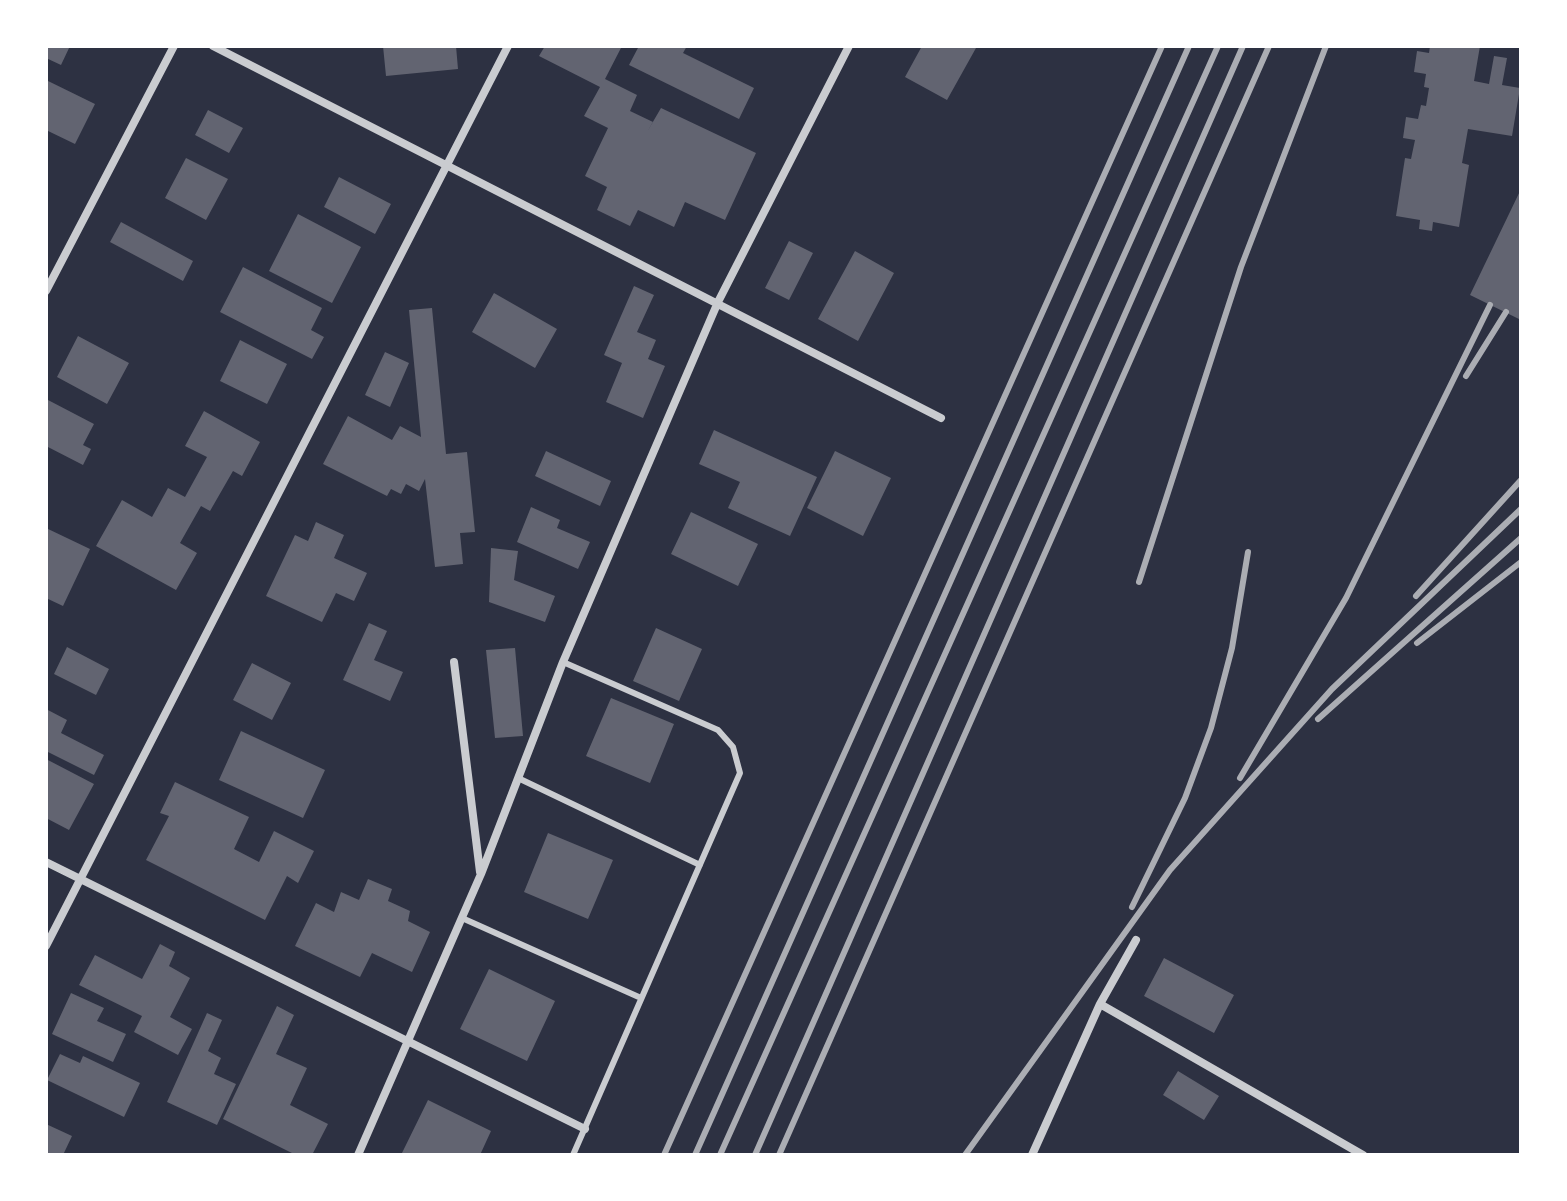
<!DOCTYPE html>
<html>
<head>
<meta charset="utf-8">
<style>
	body { margin:0 }
	#map { position:relative; width:1567px; height:1201px; overflow:hidden; background:#2d3142; font-family:Bitter,serif }
	canvas { display:block }
	.frame { position:absolute; inset:0; border:48px solid #fff; pointer-events:none }
</style>
</head>
<body>
<div id="map">
<canvas width="1567" height="1201"></canvas>
<div class="frame"></div>
</div>
<script>
const c = document.querySelector('canvas').getContext('2d');
c.lineJoin = 'round';
function fill(path, color) { c.fillStyle = color; c.fill(path, 'evenodd'); }
const shape = rows => new Path2D(rows.map(r => 'M' + r).join(''));
function trace(path, color, width, dash) { c.strokeStyle = color; c.lineWidth = width; c.lineCap = dash ? 'butt' : 'round'; c.setLineDash(dash || []); c.stroke(path); }
fill(shape([
	[46,46,70,46,61,65,46,58],
	[383,46,456,46,458,69,386,76],
	[545,46,622,46,605,79,637,95,630,111,653,122,647,132,661,108,756,153,725,220,685,202,674,227,638,210,630,226,597,210,607,187,585,176,608,128,584,116,600,87,539,56],
	[639,46,687,46,683,53,754,88,739,119,629,65],
	[922,46,976,48,947,100,905,77],
	[1430,46,1480,46,1474,81,1489,84,1494,56,1507,58,1502,85,1520,88,1512,136,1468,129,1462,163,1469,165,1459,227,1433,222,1432,231,1419,229,1420,220,1396,216,1405,158,1411,159,1415,140,1403,138,1406,117,1418,119,1421,105,1426,106,1429,88,1424,87,1426,74,1414,72,1417,51,1429,53],
	[46,80,95,104,75,144,46,130],
	[208,110,243,128,229,153,195,135],
	[186,158,228,179,206,220,165,198],
	[339,177,391,204,375,234,324,207],
	[1521,189,1521,320,1470,295],
	[298,214,361,247,332,303,269,271],
	[121,222,193,261,183,281,110,242],
	[789,241,813,253,789,300,765,288],
	[855,251,894,273,858,341,818,319],
	[243,267,322,308,311,330,324,337,312,359,220,312],
	[634,286,654,295,637,332,656,340,648,359,665,366,643,418,606,402,622,363,604,355],
	[494,293,557,329,535,368,472,332],
	[432,308,446,454,467,452,475,532,460,533,463,564,435,567,425,479,419,491,406,484,401,494,391,489,387,496,323,464,348,416,392,440,400,426,421,437,409,310],
	[78,336,129,363,107,404,57,377],
	[240,340,287,364,267,404,220,381],
	[385,352,409,363,390,407,365,395],
	[48,400,94,424,83,445,91,449,83,465,46,446],
	[204,411,260,442,242,476,233,471,210,511,201,506,180,543,197,553,176,590,96,546,122,500,152,517,168,488,185,497,207,457,185,446],
	[714,430,817,477,790,536,728,508,740,482,699,464],
	[546,451,611,481,600,506,535,476],
	[835,451,891,478,863,536,807,508],
	[531,507,560,520,557,528,590,542,578,569,517,542],
	[691,512,758,544,738,586,671,554],
	[316,522,344,535,334,558,367,573,354,601,336,593,322,622,266,596,295,535,308,541],
	[46,528,90,549,63,606,46,598],
	[491,548,518,551,514,580,555,596,545,622,489,602],
	[369,623,387,631,374,660,403,672,390,701,343,680],
	[656,628,702,649,679,701,633,681],
	[67,647,109,669,96,695,54,674],
	[515,648,523,736,495,738,486,650],
	[252,663,291,683,272,720,233,700],
	[611,698,674,724,650,783,586,756],
	[46,709,67,720,61,733,104,755,94,775,46,751],
	[241,731,325,770,303,818,219,780],
	[46,759,94,784,69,830,46,818],
	[175,782,249,817,234,849,259,862,274,831,314,851,298,883,287,876,265,920,146,860,169,816,160,813],
	[548,833,613,860,588,919,524,892],
	[368,879,392,889,388,901,410,911,408,921,430,932,412,972,372,953,360,977,295,946,316,903,334,912,341,892,359,900],
	[160,944,175,952,169,966,190,978,170,1017,192,1029,178,1055,134,1032,142,1016,79,985,95,955,142,979],
	[1164,958,1234,995,1214,1033,1144,996],
	[489,969,555,1001,527,1061,460,1029],
	[71,993,104,1008,97,1021,126,1034,113,1062,52,1034],
	[277,1006,294,1015,276,1054,307,1068,290,1105,328,1124,312,1155,296,1155,223,1119],
	[207,1013,222,1020,208,1051,221,1058,214,1074,236,1084,217,1125,167,1102],
	[60,1054,80,1063,83,1056,140,1083,124,1117,47,1080],
	[1178,1071,1219,1096,1204,1120,1163,1095],
	[428,1100,491,1131,480,1155,401,1155],
	[46,1124,72,1136,63,1155,46,1155]
]), '#626471');
trace(shape([
	[563,662,718,730,733,747,740,773,573,1155],
	[518,778,700,865],
	[462,918,641,998]
]), '#caccd0', 6);
trace(shape([
	[213,46,941,418],
	[46,291,174,46],
	[454,662,480,872],
	[46,862,585,1129],
	[46,946,508,46],
	[1100,1004,1363,1155],
	[358,1155,481,874,563,662,718,302,849,46],
	[1032,1155,1100,1004,1136,940]
]), '#caccd0', 8);
trace(shape([
	[1466,376,1506,312],
	[1139,582,1241,267,1326,46],
	[1416,596,1521,480],
	[1417,643,1521,562],
	[1318,719,1521,538],
	[1240,778,1346,598,1490,305],
	[1132,907,1185,798,1211,728,1232,648,1248,552],
	[664,1155,1162,46],
	[695,1155,1189,46],
	[720,1155,1218,46],
	[755,1155,1243,46],
	[779,1155,1269,46],
	[965,1155,1170,870,1332,689,1521,509]
]), '#abadb3', 6);
</script>
</body>
</html>
